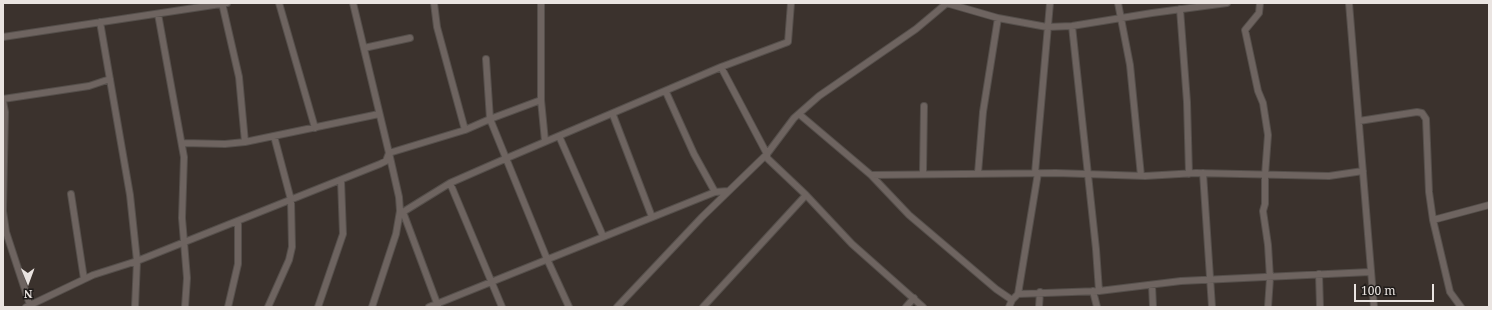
<!DOCTYPE html>
<html>
<head>
<meta charset="utf-8">
<style>
	body { margin:0 }
	#map { position:relative; width:1492px; height:310px; overflow:hidden; background:#3b322d; font-family:"Noto Serif",serif }
	canvas { display:block }
	.frame { position:absolute; inset:0; border:4px solid #eae4e1; pointer-events:none }
	.north { position:absolute; left:8px; top:262px; width:40px; height:40px; -webkit-text-stroke:3px #1f1b19; paint-order:stroke; rotate:179deg; font-size:11px; font-weight:700; line-height:16px; text-align:center; color:#eae4e1 }
	.north::after { content:''; display:block; margin:auto; width:14px; height:18px; background:#eae4e1; clip-path:polygon(50% 0,100% 100%,50% 72%,0 100%) }
	.scale { position:absolute; left:1354px; top:284px; width:80px; height:18px; box-sizing:border-box; border:2px solid #eae4e1; border-top:0; padding-left:5px; font-size:12px; line-height:14px; white-space:nowrap; color:#eae4e1; -webkit-text-stroke:3px #1f1b19; paint-order:stroke }
</style>
</head>
<body>
<div id="map">
<canvas width="1492" height="310"></canvas>
<div class="frame"></div>
<div class="north">N</div>
<div class="scale">100 m</div>
</div>
<script>
const c = document.querySelector('canvas').getContext('2d');
c.lineJoin = 'round';
const shape = rows => new Path2D(rows.map(r => 'M' + r).join(''));
function trace(path, color, width, dash) { c.strokeStyle = color; c.lineWidth = width; c.lineCap = dash ? 'butt' : 'round'; c.setLineDash(dash || []); c.stroke(path); }
const minor = shape([
	[222,3,239,77,245,142],
	[279,3,315,128],
	[353,3,389,153,399,197,400,211,396,234,372,307],
	[434,3,437,27,465,130],
	[541,3,541,100,545,141],
	[946,3,998,18,1047,27,1072,26,1152,13,1227,3],
	[1118,3,1130,65,1141,176],
	[1260,3,1259,13,1245,30,1258,91,1263,103,1268,135,1265,175,1265,204,1263,211,1268,245,1270,278,1268,307],
	[1349,3,1374,307],
	[1180,9,1187,102,1189,174],
	[158,14,184,157,182,218,187,278,185,307],
	[100,22,130,195,137,261,135,307],
	[1072,26,1096,249,1099,291],
	[3,37,227,3],
	[364,48,410,38],
	[486,59,490,119,547,259,569,307],
	[666,92,694,154,715,192],
	[3,99,89,86,110,79],
	[3,101,5,112,3,211,6,232,30,305],
	[799,114,871,175,1056,173,1145,176,1196,173,1329,176,1363,171],
	[613,115,652,217],
	[1359,121,1417,112,1422,113,1426,119,1429,192,1433,220,1450,292,1461,307],
	[559,136,603,236],
	[183,143,225,144,245,142,379,114],
	[923,173,924,106],
	[978,173,983,112,998,18],
	[1035,173,1050,3],
	[1203,173,1212,307],
	[871,175,909,215,996,289,1012,300,1018,294,1099,291,1181,281,1370,272],
	[450,183,502,307],
	[71,194,84,279],
	[400,211,403,212,438,306],
	[403,212,450,183,507,158,721,67,788,42,791,3],
	[1433,220,1489,205],
	[1319,274,1320,307],
	[1152,285,1153,307],
	[1093,291,1097,307],
	[1018,294,1038,173],
	[26,307,93,275,137,261,380,164,386,161,389,153,465,130,490,119,541,100],
	[228,307,238,264,238,221],
	[268,307,289,260,292,247,291,200,274,136],
	[318,307,343,234,341,180],
	[429,307,715,192,728,191],
	[617,307,702,217,767,154,721,67],
	[703,307,806,195],
	[906,307,914,298],
	[923,307,852,244,806,195,767,158,767,154,794,118,819,96,916,29,947,3],
	[1009,307,1012,300],
	[1039,307,1040,292]
]);
trace(minor, '#554f4b', 8);
trace(minor, '#6e6460', 6);
</script>
</body>
</html>
